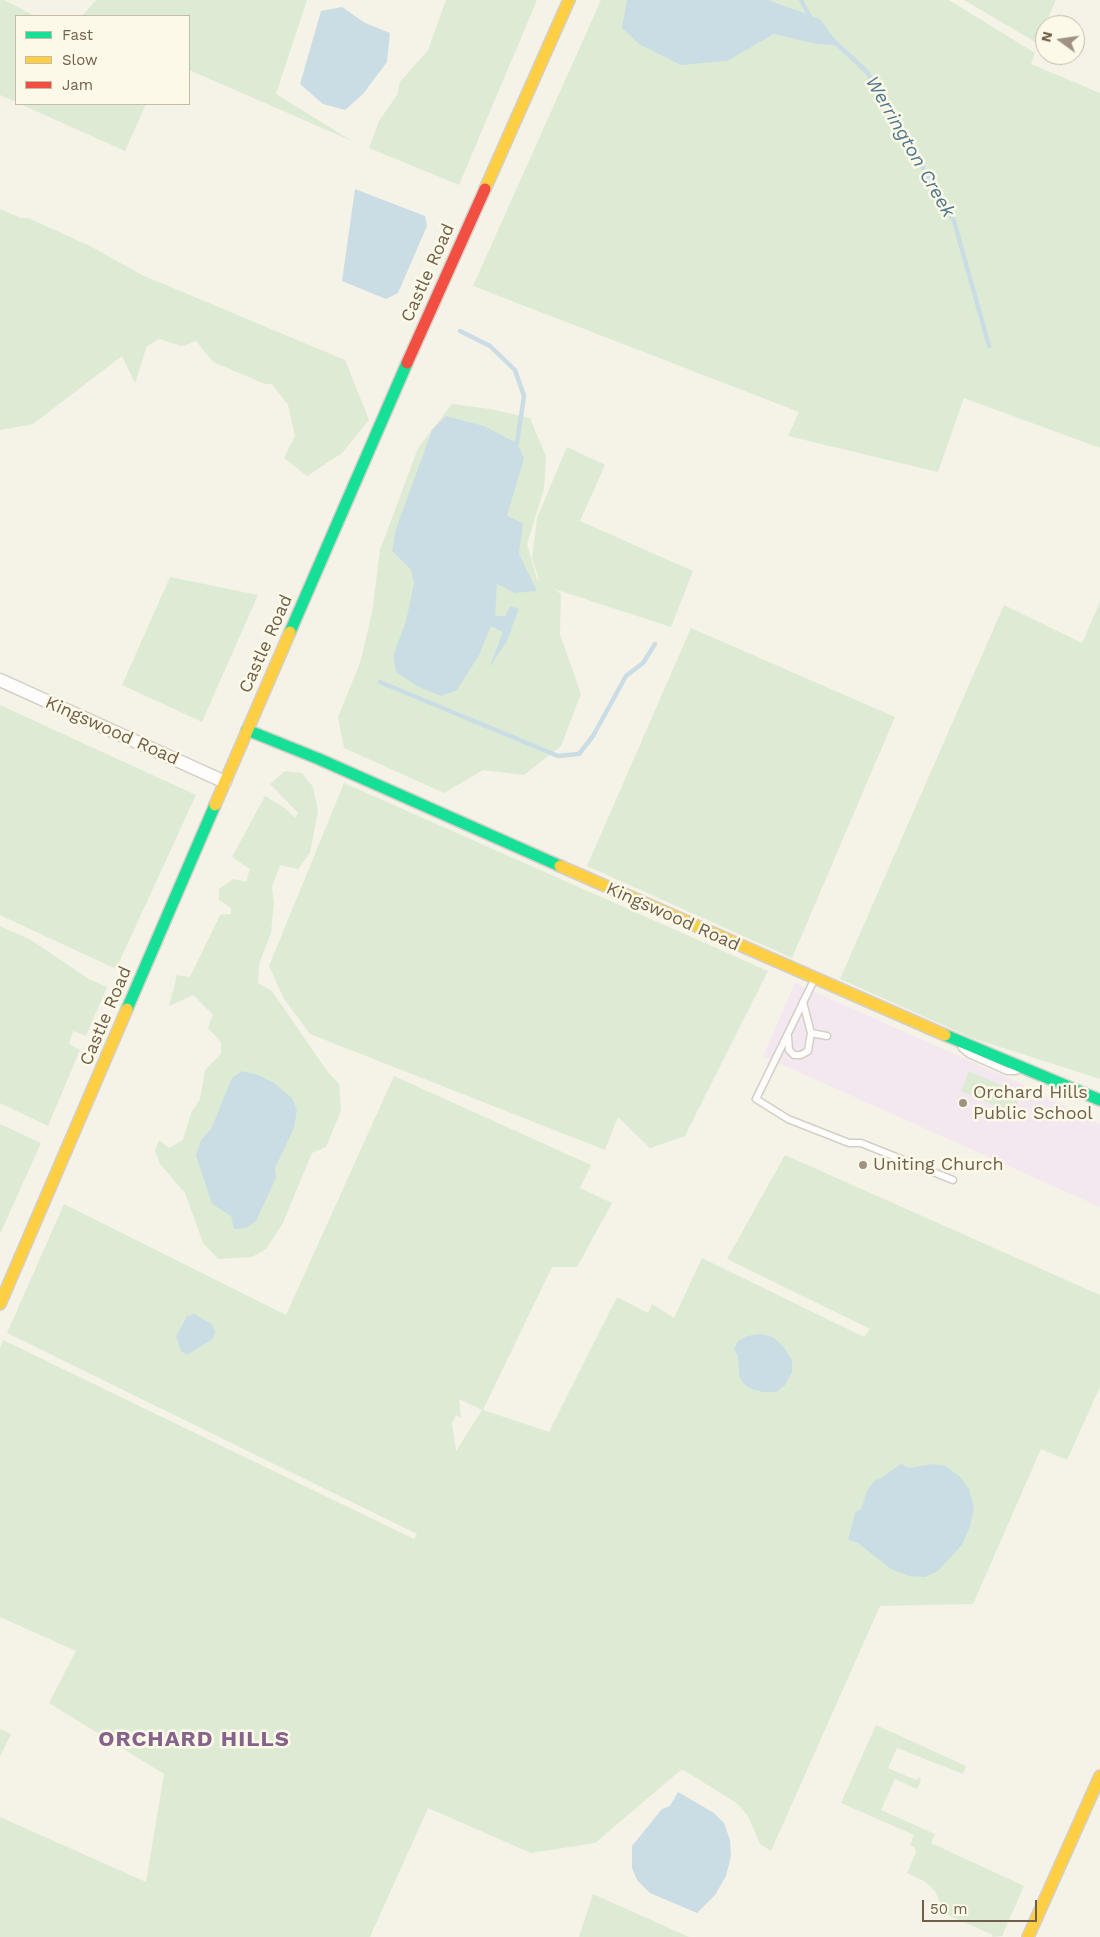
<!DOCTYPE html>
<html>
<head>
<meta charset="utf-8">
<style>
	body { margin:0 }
	#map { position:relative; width:1100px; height:1937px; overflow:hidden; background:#f5f2e8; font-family:"Work Sans",sans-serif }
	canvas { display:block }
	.legend { position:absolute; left:15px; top:15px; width:175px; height:90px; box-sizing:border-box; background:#fdf9e8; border:1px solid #c5bba9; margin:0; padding:6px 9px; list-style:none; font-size:15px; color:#705f4b }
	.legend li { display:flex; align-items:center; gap:10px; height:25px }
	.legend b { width:25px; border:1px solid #c5bba9 }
	.north { position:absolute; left:1035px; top:15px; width:50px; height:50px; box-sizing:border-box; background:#fdf9e8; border:1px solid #c5bba9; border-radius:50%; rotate:284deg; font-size:14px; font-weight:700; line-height:20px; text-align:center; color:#705f4b }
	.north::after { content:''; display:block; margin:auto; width:18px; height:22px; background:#9f9282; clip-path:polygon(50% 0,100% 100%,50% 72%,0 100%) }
	.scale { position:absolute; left:922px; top:1900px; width:115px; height:22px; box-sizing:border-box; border:2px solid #705f4b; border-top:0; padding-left:6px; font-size:15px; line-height:18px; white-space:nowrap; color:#705f4b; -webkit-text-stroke:4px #fdf9e8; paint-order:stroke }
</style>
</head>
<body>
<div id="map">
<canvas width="1100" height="1937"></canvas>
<ul class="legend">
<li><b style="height:6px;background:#16e098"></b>Fast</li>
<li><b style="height:6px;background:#ffcf43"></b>Slow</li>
<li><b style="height:6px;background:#f24e42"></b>Jam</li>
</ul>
<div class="north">N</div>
<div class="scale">50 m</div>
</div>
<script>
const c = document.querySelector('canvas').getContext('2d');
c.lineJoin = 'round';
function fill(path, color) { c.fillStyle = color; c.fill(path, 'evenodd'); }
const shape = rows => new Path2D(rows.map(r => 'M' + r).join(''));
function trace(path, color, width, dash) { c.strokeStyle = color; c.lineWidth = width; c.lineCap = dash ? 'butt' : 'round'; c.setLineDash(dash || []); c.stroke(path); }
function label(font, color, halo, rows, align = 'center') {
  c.font = font + ' "Work Sans",sans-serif'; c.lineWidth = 5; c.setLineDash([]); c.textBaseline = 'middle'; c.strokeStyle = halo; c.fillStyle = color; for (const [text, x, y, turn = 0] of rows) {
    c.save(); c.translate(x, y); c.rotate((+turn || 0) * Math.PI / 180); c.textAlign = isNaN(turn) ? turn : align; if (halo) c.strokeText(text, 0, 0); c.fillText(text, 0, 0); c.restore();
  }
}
fill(shape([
	[795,983,1017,1082,1100,1124,1100,1207,763,1056]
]), '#f3e8f0');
fill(shape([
	[0,0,4,0,35,16,16,16,16,102,0,95],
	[96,0,307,0,276,94,352,141,189,70,189,16,82,16],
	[446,0,537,0,459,185,369,148,379,121,397,95,400,82,428,50],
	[601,0,949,0,1035,53,1031,64,1100,93,1100,448,964,398,938,472,788,436,799,412,473,286],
	[964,0,1056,0,1037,43],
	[20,104,146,104,125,151],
	[0,209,21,218,28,218,90,246,142,275,345,360,369,420,342,453,307,476,284,458,295,436,288,405,272,384,265,384,213,362,196,341,182,346,159,339,147,346,135,383,122,356,33,424,0,430],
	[452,404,490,409,530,418,546,456,544,489,527,544,537,579,539,580,532,558,537,518,567,447,605,465,580,521,693,571,671,627,554,589,561,594,560,634,581,694,561,746,524,775,483,770,444,793,344,748,338,717,360,663,372,613,380,550,418,448],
	[170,577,258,595,202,722,122,685],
	[1100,602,1100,1079,972,1038,840,979,1004,605,1082,643],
	[691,628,895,717,792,958,587,866],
	[0,705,196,795,116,969,0,915],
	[285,771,302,773,313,787,318,811,310,853,298,869,280,865,272,887,274,903,271,933,259,964,258,983,272,991,327,1071,339,1084,341,1111,326,1147,312,1153,283,1223,266,1249,252,1257,218,1259,203,1243,185,1193,160,1164,155,1151,159,1140,169,1148,183,1140,191,1113,200,1099,205,1070,221,1054,221,1042,208,1028,213,1015,193,995,169,1006,177,975,190,977,220,915,231,914,231,908,219,900,219,889,233,879,246,882,250,869,232,857,265,796,285,808,295,818,298,813,270,784],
	[344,783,768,971,685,1136,650,1148,618,1117,605,1150,310,1034,284,999,269,966],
	[0,926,31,940,89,979,107,987,86,1036,73,1031,69,1044,80,1050,48,1126,0,1103],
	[969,1071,1021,1094,1013,1114,961,1091],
	[394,1076,591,1165,580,1188,612,1203,577,1267,552,1267,483,1410,549,1432,617,1297,648,1313,652,1304,674,1318,702,1258,864,1337,870,1329,727,1259,785,1155,1100,1295,1100,1387,1067,1460,1041,1449,973,1604,880,1606,771,1851,760,1844,748,1816,738,1804,682,1769,595,1843,531,1853,428,1808,370,1937,0,1937,0,1817,146,1882,164,1774,49,1703,76,1651,0,1617,0,1348,3,1340,414,1539,417,1534,7,1333,64,1204,286,1315],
	[459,1399,482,1410,456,1451,452,1423,456,1415,461,1418],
	[0,1124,41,1143,0,1234],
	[876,1725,966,1766,963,1774,897,1748,888,1768,916,1780,919,1777,921,1781,917,1789,895,1779,881,1810,935,1834,931,1843,1024,1886,1002,1936,992,1937,993,1935,950,1916,942,1908,936,1893,931,1887,924,1881,907,1873,916,1852,915,1848,910,1845,914,1835,841,1803],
	[0,1729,11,1734,0,1757],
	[593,1894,689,1937,579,1937]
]), '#deebd4');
fill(shape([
	[627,0,768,0,820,19,840,46,817,44,774,34,727,61,681,65,639,44,622,28],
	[342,7,365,23,390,33,387,62,363,94,345,110,323,104,300,84,321,11],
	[355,189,425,216,427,226,398,293,386,299,342,281],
	[446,416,484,426,517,443,524,458,507,516,523,523,519,554,537,591,515,593,497,584,495,616,505,616,510,606,519,609,507,641,489,668,503,632,491,626,479,655,457,690,441,696,417,686,396,672,393,656,406,621,414,583,411,570,392,551,396,529,432,430],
	[242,1071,258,1075,274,1083,292,1098,297,1110,294,1128,275,1168,276,1178,256,1221,246,1228,234,1229,231,1216,212,1204,196,1155,201,1140,211,1129,232,1078],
	[194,1314,212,1324,215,1331,213,1339,187,1355,181,1351,176,1336,187,1316],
	[760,1334,773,1337,783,1346,792,1360,792,1372,785,1385,776,1392,763,1392,749,1388,742,1382,739,1374,738,1356,734,1349,738,1341,747,1336],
	[901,1464,909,1468,932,1464,946,1466,960,1477,969,1489,974,1508,970,1527,962,1545,938,1571,925,1577,909,1576,891,1569,858,1543,848,1540,855,1513,861,1509,867,1491,875,1480,880,1479],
	[678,1792,714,1813,724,1823,730,1840,731,1856,726,1876,715,1895,697,1913,650,1893,637,1880,632,1868,632,1846,662,1809,670,1806]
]), '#cbdde4');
trace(shape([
	[801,0,811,19],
	[837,44,867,72,954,221,989,346],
	[460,331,490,346,515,370,524,396,517,443],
	[380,682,558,756,579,754,593,736,626,676,643,663,655,644]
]), '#cbdde4', 4.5);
const lane = shape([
	[814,980,756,1099,788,1119,849,1143,861,1143,953,1180],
	[811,1033,827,1036],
	[788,1037,789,1050,794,1055,801,1055,808,1051,811,1033,803,1002],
	[962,1048,969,1054,1007,1071,1016,1071]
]);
const street = shape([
	[0,680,225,782]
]);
const fast = shape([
	[290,632,407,363],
	[247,730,319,759,560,866],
	[127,1009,215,805],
	[945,1035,1100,1100]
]);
const slow = shape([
	[485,189,569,0],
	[215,805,290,632],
	[560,866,945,1035],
	[0,1304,127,1009],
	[1028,1937,1100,1776]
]);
const jam = shape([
	[407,363,485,189]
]);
trace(lane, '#d4cfc6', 9);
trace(street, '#d4cfc6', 15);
trace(fast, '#d4cfc7', 14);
trace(slow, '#d4cfc7', 14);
trace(jam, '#d4cfc7', 14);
trace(lane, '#fefdfc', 6);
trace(street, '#fefdfc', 12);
trace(fast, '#16e098', 11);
trace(slow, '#ffcf43', 11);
trace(jam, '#f24e42', 11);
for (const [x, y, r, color] of [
	[963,1103,5,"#9f9282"],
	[863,1165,5,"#9f9282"]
]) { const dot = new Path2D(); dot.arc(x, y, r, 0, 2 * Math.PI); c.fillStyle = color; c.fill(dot); trace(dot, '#fdf9e8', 2); }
label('18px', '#705f4b', '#fdf9e8', [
	["Castle Road",428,273,-66],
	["Castle Road",266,644,-66],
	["Kingswood Road",112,731,24],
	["Kingswood Road",673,917,24],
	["Castle Road",106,1016,-67]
]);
label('18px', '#705f4b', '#fdf9e8', [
	["Orchard Hills",973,1093],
	["Public School",973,1114],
	["Uniting Church",873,1165]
], 'left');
label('italic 19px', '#4d788e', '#fdf9e8', [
	["Werrington Creek",910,147,60]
]);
c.letterSpacing = '1px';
label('bold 22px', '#86638c', '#fdf9e8', [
	["ORCHARD HILLS",194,1740]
]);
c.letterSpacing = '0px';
</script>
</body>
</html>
